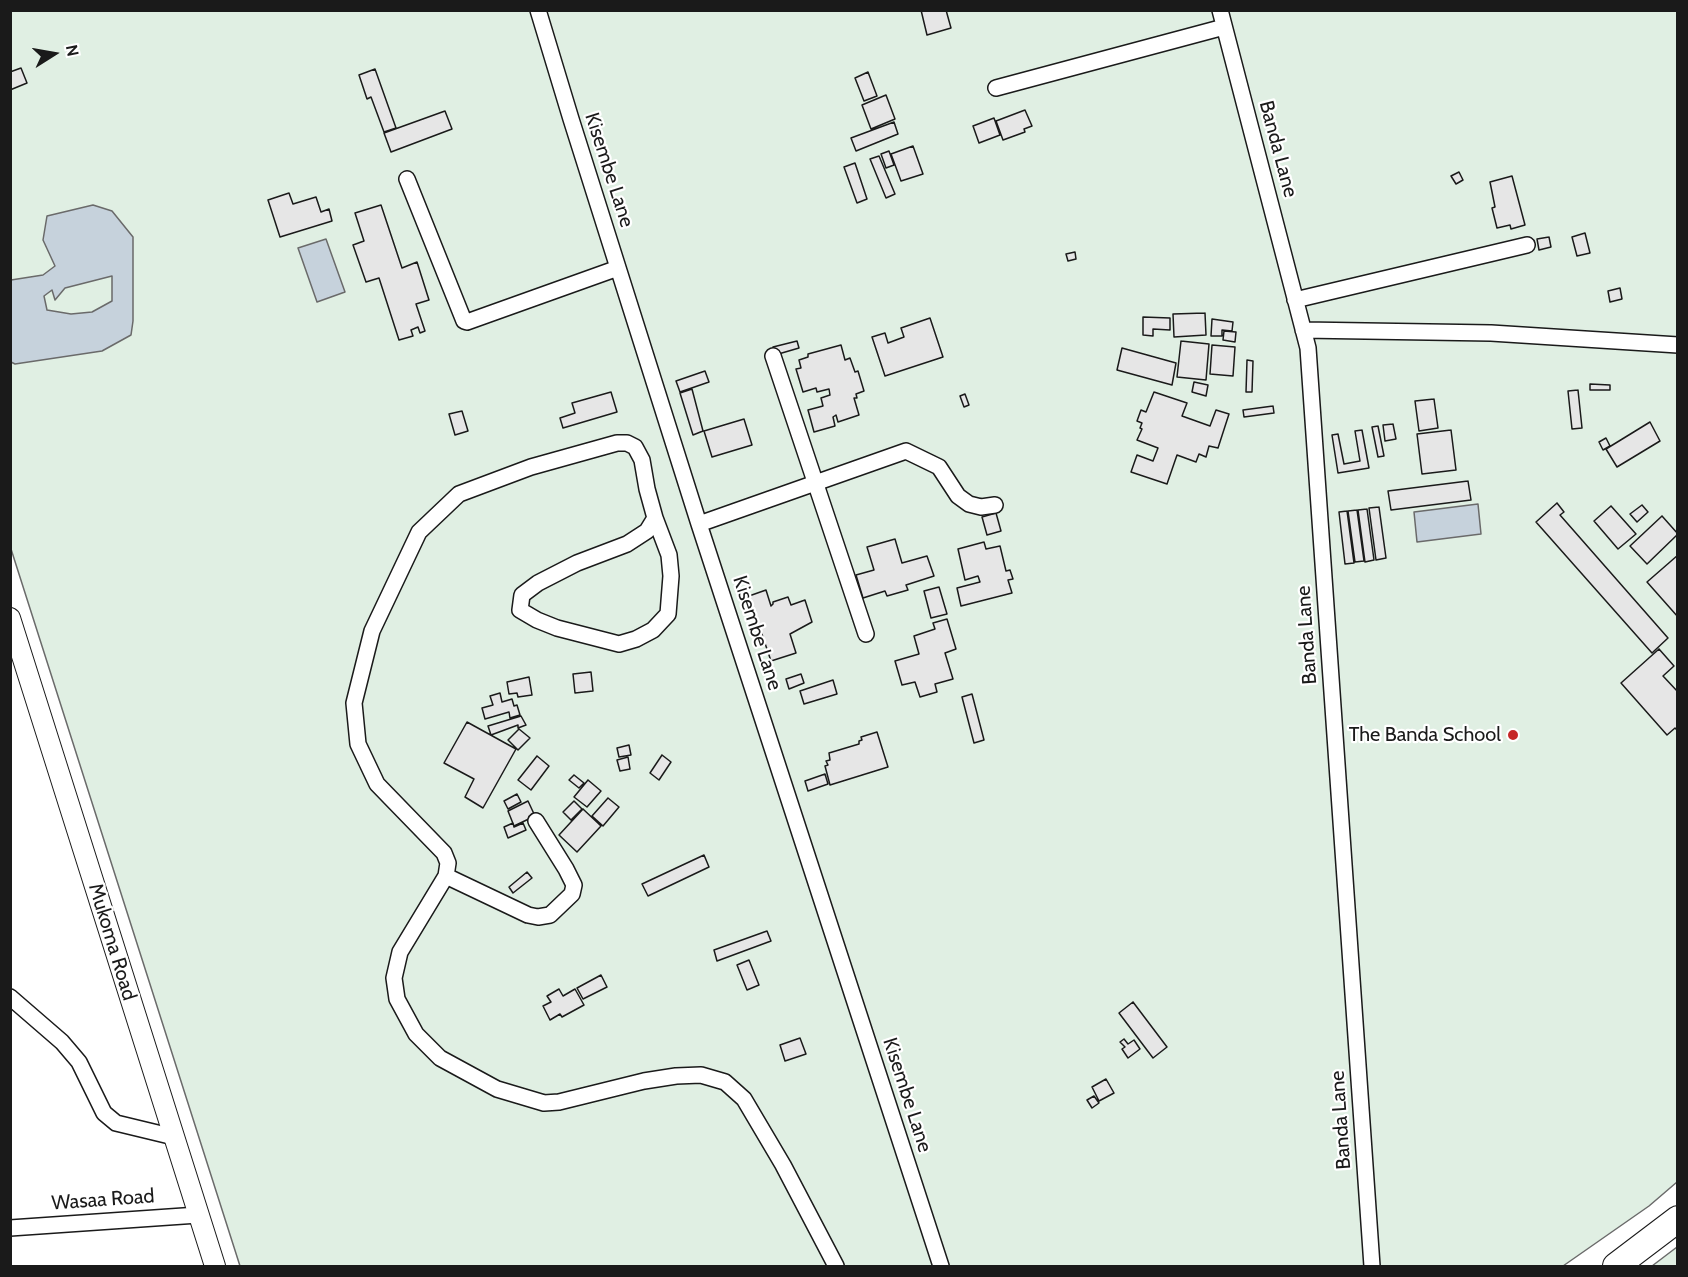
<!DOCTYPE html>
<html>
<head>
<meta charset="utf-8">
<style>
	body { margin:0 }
	#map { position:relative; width:1688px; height:1277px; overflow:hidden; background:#fff; font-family:Cabin,sans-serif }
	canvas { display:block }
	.frame { position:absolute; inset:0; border:12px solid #1a1a1a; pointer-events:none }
	.north { position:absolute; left:24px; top:24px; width:60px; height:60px; -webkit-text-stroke:4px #fff; paint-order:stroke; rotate:79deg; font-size:16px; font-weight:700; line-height:24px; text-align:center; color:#1a1a1a }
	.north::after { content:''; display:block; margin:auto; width:21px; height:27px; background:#1a1a1a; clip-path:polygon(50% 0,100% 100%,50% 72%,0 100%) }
</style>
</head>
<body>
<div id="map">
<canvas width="1688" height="1277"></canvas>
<div class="frame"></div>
<div class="north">N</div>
</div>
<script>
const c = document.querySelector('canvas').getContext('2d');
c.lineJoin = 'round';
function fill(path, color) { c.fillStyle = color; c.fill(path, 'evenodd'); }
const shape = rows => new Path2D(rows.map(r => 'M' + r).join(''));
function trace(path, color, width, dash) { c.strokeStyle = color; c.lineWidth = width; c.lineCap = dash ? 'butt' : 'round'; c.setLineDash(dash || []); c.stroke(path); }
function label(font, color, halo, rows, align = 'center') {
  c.font = font + ' Cabin,sans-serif'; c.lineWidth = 4.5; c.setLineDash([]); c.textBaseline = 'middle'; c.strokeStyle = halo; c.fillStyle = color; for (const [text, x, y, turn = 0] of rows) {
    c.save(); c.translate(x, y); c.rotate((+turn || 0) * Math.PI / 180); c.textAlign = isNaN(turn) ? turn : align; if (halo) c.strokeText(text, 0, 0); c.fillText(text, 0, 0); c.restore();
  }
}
const green = shape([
	[10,11,1677,11,1677,1182,1649,1206,1563,1266,240,1266,11,549,10,11],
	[1677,1247,1677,1266,1652,1266,1677,1247]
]);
fill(green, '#e0efe3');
trace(green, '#6a6a6a', 1.5);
const water = shape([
	[93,205,112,211,133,237,133,321,131,335,102,351,15,364,11,362,11,280,43,275,55,266,43,240,47,216,93,205],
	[112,276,112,301,92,312,71,314,47,310,44,296,52,290,55,300,65,288,112,276],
	[326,239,345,292,317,302,298,248,326,239],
	[1478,504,1481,534,1417,542,1414,512,1478,504]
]);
fill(water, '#c6d2dc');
trace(water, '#6a6a6a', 1.5);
const building = shape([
	[921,10,946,10,951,28,927,35,921,10],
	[21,68,27,83,10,90,10,72,21,68],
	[375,69,396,128,384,132,371,97,367,99,359,75,375,69],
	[868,72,877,96,864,101,855,78,868,72],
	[886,95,895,119,871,129,862,105,886,95],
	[1025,110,1032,126,1024,129,1025,132,1003,140,996,121,1025,110],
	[445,111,452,129,391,152,384,133,445,111],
	[994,118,1000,135,979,143,973,126,994,118],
	[894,122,898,134,856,151,851,138,894,122],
	[913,146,923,174,901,181,891,154,913,146],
	[889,151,894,165,886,168,881,154,889,151],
	[879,156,895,194,886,198,870,159,879,156],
	[855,163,867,199,857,203,844,167,855,163],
	[1459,172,1463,180,1456,184,1451,176,1459,172],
	[1512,176,1525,225,1511,229,1510,225,1497,228,1492,208,1495,207,1490,182,1512,176],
	[289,193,293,204,316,197,321,212,329,209,332,221,280,237,268,200,289,193],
	[381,205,402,268,417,262,429,300,416,304,425,331,420,333,418,327,411,330,413,336,399,340,379,278,366,282,353,245,364,241,355,213,381,205],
	[1585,233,1590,253,1577,256,1572,237,1585,233],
	[1549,237,1551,247,1539,250,1537,239,1549,237],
	[1075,252,1076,259,1068,261,1066,254,1075,252],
	[1620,288,1622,299,1610,302,1608,291,1620,288],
	[1205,313,1206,335,1174,337,1173,314,1205,313],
	[1143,317,1170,318,1170,330,1153,329,1153,336,1143,335,1143,317],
	[930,318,943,357,885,376,872,337,885,333,888,343,904,337,901,328,930,318],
	[1212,319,1233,322,1232,331,1222,330,1222,336,1211,336,1212,319],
	[1224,331,1236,332,1235,342,1223,340,1224,331],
	[797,341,799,348,775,355,773,347,797,341],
	[1181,341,1209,344,1206,380,1177,377,1181,341],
	[841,345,845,360,850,358,855,372,858,371,864,391,856,394,857,398,854,398,859,415,838,422,836,415,833,417,835,426,814,432,808,410,823,406,821,398,830,395,829,389,817,392,816,388,803,392,796,369,801,368,799,360,808,357,808,354,841,345],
	[1212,345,1235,347,1233,376,1210,374,1212,345],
	[1122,348,1176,363,1172,385,1117,370,1122,348],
	[1247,360,1253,361,1252,392,1246,392,1247,360],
	[705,371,709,382,680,392,676,381,705,371],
	[1194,382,1208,385,1206,396,1192,392,1194,382],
	[1590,384,1610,385,1610,390,1590,390,1590,384],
	[692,389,703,431,693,435,680,393,692,389],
	[1578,390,1582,428,1572,429,1568,391,1578,390],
	[611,392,617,412,563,428,560,418,575,413,572,403,611,392],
	[1154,392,1187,403,1182,416,1210,426,1216,410,1229,414,1218,448,1209,446,1206,457,1199,454,1196,462,1177,455,1167,484,1131,472,1137,455,1153,461,1158,448,1137,440,1142,429,1140,428,1142,423,1137,421,1141,410,1146,412,1154,392],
	[965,394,969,405,964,407,960,396,965,394],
	[1434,399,1438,428,1419,431,1415,401,1434,399],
	[1273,406,1274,413,1244,417,1243,410,1273,406],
	[462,411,468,431,455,435,449,414,462,411],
	[744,419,752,445,712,457,704,431,744,419],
	[1650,422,1660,441,1617,467,1606,449,1650,422],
	[1393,424,1396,439,1385,441,1383,425,1393,424],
	[1378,426,1384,456,1378,457,1372,427,1378,426],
	[1362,430,1369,468,1338,473,1332,435,1338,434,1344,464,1360,461,1355,431,1362,430],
	[1451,430,1456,470,1422,474,1417,434,1451,430],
	[1606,438,1610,446,1603,450,1599,442,1606,438],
	[1468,481,1471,500,1391,510,1388,491,1468,481],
	[1557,503,1564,512,1560,515,1668,638,1652,653,1536,522,1557,503],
	[1642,505,1648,512,1637,522,1630,514,1642,505],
	[1611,506,1636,534,1618,549,1594,521,1611,506],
	[1379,507,1386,558,1376,560,1369,508,1379,507],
	[1367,509,1374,560,1365,562,1358,510,1367,509],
	[1357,510,1364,561,1355,562,1348,511,1357,510],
	[1347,511,1354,563,1345,564,1339,512,1347,511],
	[996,513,1001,531,987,535,982,517,996,513],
	[1662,516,1678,534,1647,564,1630,546,1662,516],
	[895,539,902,563,927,556,934,576,906,585,908,590,887,596,885,591,863,598,856,575,874,570,867,547,895,539],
	[984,542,986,549,1000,546,1006,571,1010,570,1013,579,1008,580,1012,593,961,606,957,588,980,582,978,576,965,580,958,549,984,542],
	[1678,555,1678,617,1647,582,1678,555],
	[939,587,947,614,931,618,924,591,939,587],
	[766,590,771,606,773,604,773,602,788,597,791,605,805,600,812,622,790,634,796,653,771,661,749,596,766,590],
	[947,619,956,649,945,653,953,679,935,684,937,692,920,697,915,682,902,685,895,661,919,654,914,636,935,629,933,623,947,619],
	[1659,649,1674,666,1663,676,1678,692,1678,731,1675,728,1667,735,1621,683,1659,649],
	[591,672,593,691,575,693,573,674,591,672],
	[801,674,804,683,789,689,786,679,801,674],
	[529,677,532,695,518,697,517,693,509,694,507,682,529,677],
	[833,680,837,694,804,704,800,691,833,680],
	[500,693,502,702,512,699,514,706,517,705,520,715,510,718,509,712,485,719,482,708,493,705,490,696,500,693],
	[972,694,984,740,974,743,962,697,972,694],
	[521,716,526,725,518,728,518,725,491,735,488,726,521,716],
	[467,722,516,749,483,808,465,797,474,779,444,763,467,722],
	[519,729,530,738,518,750,508,740,519,729],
	[877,732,888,767,830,785,825,766,828,765,826,761,830,760,829,753,859,744,859,741,862,740,861,737,877,732],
	[629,745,631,755,619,757,617,748,629,745],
	[662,755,671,762,659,780,650,773,662,755],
	[537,756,549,766,531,790,518,780,537,756],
	[628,757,630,769,620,771,617,760,628,757],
	[825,774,828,784,808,791,805,781,825,774],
	[574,775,584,783,579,788,569,780,574,775],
	[588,780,601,791,587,807,574,797,588,780],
	[517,794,521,802,508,809,504,801,517,794],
	[608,798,619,807,603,826,592,816,608,798],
	[528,801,535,816,514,826,508,811,528,801],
	[574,801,582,809,571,820,563,812,574,801],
	[583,809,601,826,577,852,559,835,583,809],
	[513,823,514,827,523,823,526,830,508,838,504,827,513,823],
	[704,855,709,867,648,896,642,884,704,855],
	[527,872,532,878,513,893,509,887,527,872],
	[767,931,771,941,717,961,714,950,767,931],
	[749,960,759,985,747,990,737,965,749,960],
	[601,975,607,987,583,999,577,988,601,975],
	[559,989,563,996,575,989,584,1005,562,1017,560,1014,550,1020,543,1006,551,1002,547,996,559,989],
	[1133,1002,1167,1047,1153,1058,1119,1013,1133,1002],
	[800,1038,806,1054,785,1061,780,1045,800,1038],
	[1124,1039,1128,1044,1134,1040,1140,1049,1128,1058,1122,1049,1125,1047,1120,1042,1124,1039],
	[1106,1079,1114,1093,1099,1101,1092,1087,1106,1079],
	[1094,1096,1099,1103,1092,1108,1087,1100,1094,1096]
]);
fill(building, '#e6e6e6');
trace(building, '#1a1a1a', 1.5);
const minor = shape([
	[538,10,571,119,699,524,941,1266],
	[1220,10,1308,348,1372,1266],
	[996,88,1224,27],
	[407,179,464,321,467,322,618,268],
	[1295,300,1527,245],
	[1303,330,1491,333,1678,345],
	[773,356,866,634],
	[655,518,669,555,671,576,668,614,653,630,636,639,619,644,557,628,537,620,520,610,522,595,538,583,577,563,627,544,647,531,655,518,647,489,642,460,635,447,627,443,617,443,531,467,459,494,419,532,372,631,354,703,358,744,377,784,444,853,448,863,446,876,400,952,394,978,397,999,416,1034,440,1058,497,1089,544,1103,559,1102,644,1081,676,1076,701,1075,725,1082,744,1099,783,1165,836,1266],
	[699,524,906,451,939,467,958,496,969,504,981,507,995,505],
	[446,876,528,915,538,917,550,915,572,894,574,885,566,869,536,821],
	[10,997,62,1042,79,1062,104,1113,116,1123,174,1137],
	[10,1228,198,1215]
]);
const tertiary = shape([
	[10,618,215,1266]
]);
const trunk = shape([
	[1616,1266,1678,1219]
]);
trace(minor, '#1a1a1a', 18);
trace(tertiary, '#1a1a1a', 22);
trace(trunk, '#1a1a1a', 28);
trace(minor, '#fff', 15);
trace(tertiary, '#fff', 20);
trace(trunk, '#fff', 26);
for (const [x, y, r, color] of [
	[1513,735,6,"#c62828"]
]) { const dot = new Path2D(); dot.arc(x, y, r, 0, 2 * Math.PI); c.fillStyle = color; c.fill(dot); trace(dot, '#fff', 2); }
label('20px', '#1a1a1a', '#fff', [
	["Banda Lane",1278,149,75],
	["Kisembe Lane",609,170,72],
	["Kisembe Lane",757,633,72],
	["Banda Lane",1307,635,-94],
	["Mukoma Road",112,942,73],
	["Kisembe Lane",907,1095,72],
	["Banda Lane",1341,1120,-94],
	["Wasaa Road",103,1200,-4]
]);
label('20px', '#1a1a1a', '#fff', [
	["The Banda School",1501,735]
], 'right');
</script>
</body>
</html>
